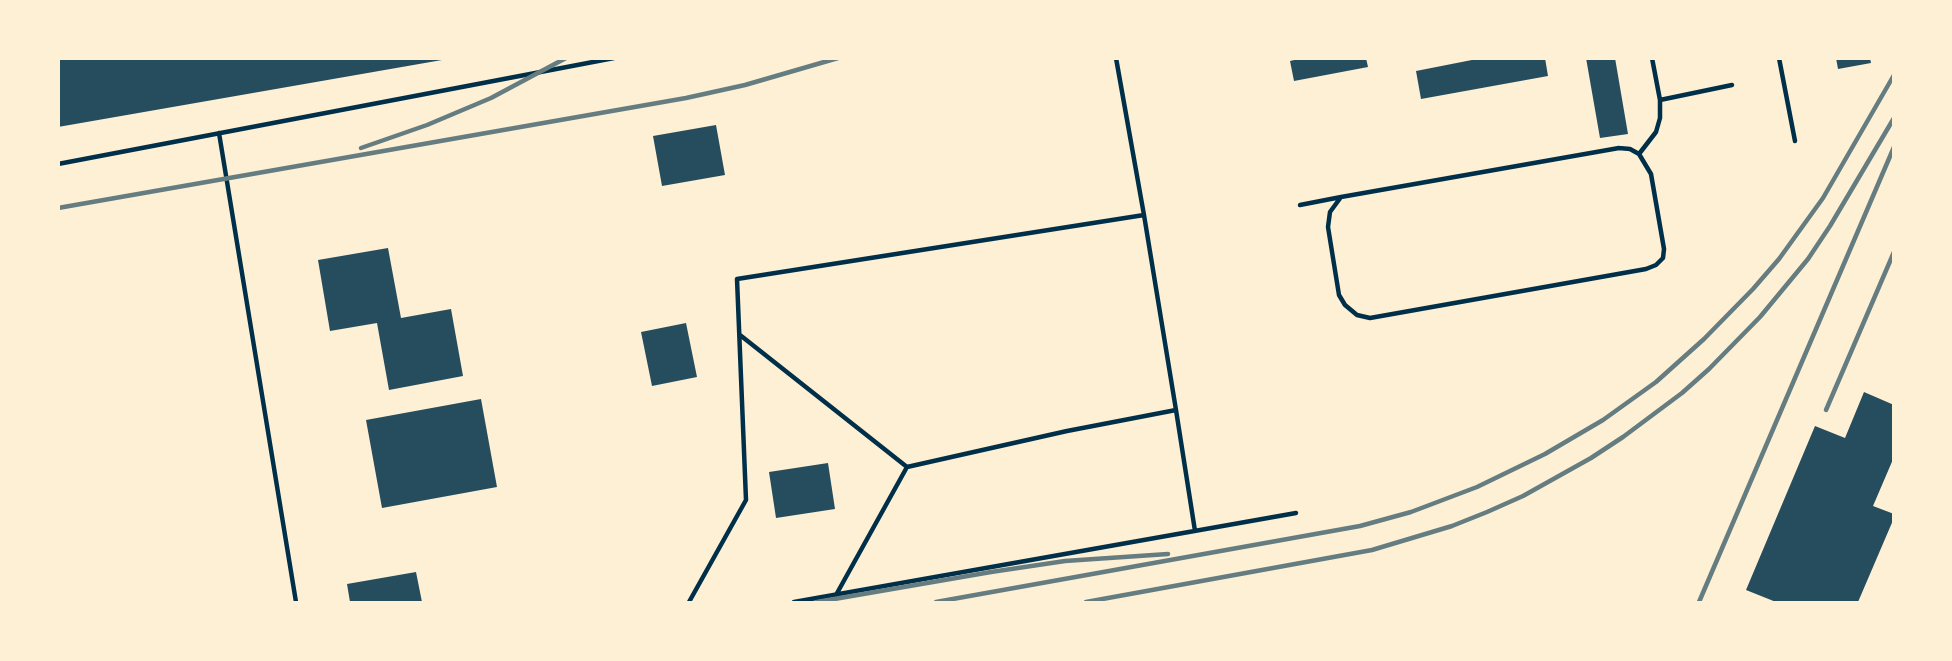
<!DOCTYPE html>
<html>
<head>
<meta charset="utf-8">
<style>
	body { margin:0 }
	#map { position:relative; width:1952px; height:661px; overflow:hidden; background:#fdf0d5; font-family:"Fira Sans",sans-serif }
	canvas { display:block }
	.frame { position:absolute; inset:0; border:60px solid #fdf0d5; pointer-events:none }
</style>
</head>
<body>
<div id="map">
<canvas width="1952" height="661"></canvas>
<div class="frame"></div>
</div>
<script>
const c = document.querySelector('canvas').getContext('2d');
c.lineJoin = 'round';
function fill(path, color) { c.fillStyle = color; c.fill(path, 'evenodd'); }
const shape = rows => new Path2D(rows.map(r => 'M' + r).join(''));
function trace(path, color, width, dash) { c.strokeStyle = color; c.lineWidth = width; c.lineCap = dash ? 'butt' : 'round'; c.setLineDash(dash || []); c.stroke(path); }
fill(shape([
	[58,58,442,58,442,60,58,127],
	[1303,58,1366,58,1368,67,1294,81,1290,61],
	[1482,58,1545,58,1548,76,1421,99,1416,71],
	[1586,58,1615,58,1628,134,1600,138],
	[1836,58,1870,58,1871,63,1838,69],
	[716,125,725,175,662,186,653,136],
	[388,248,401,318,451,309,463,376,389,390,377,323,330,331,318,260],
	[686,323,697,377,652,386,641,332],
	[1864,392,1894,405,1894,457,1873,506,1894,514,1894,518,1858,602,1776,602,1746,590,1815,426,1845,438],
	[481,399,497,487,382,508,366,420],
	[828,463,835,509,776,518,769,472],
	[416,572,422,602,350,602,347,584]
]), '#264d5e');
trace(shape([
	[1779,58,1795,141],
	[1660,100,1732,85],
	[219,133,296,602],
	[1619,148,1630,149,1639,154,1651,174,1664,249,1663,258,1656,265,1646,269,1370,318,1357,315,1345,305,1339,295,1328,227,1330,212,1341,197,1619,148],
	[1639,154,1656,132,1660,118,1660,100,1652,58],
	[58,164,614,58],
	[1300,205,1341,197],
	[740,335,907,467],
	[1176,410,1195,531],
	[836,595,907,467,1067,431,1176,410,1144,215,1116,58],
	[689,602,746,500,737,279,1144,215],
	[794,602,1296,513]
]), '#003049', 4.5);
trace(shape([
	[361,148,427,125,491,98,566,58],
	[58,208,686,98,745,85,838,58],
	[1826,410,1894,252],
	[817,602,991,572,1065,561,1168,554],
	[936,602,1360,526,1411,512,1477,487,1545,454,1603,420,1656,382,1704,339,1753,289,1779,259,1823,198,1894,75],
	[1086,602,1372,550,1452,526,1487,512,1523,496,1591,458,1623,437,1682,393,1709,369,1760,317,1808,259,1830,226,1894,118],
	[1699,602,1894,147]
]), '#657d81', 4.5);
</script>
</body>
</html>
